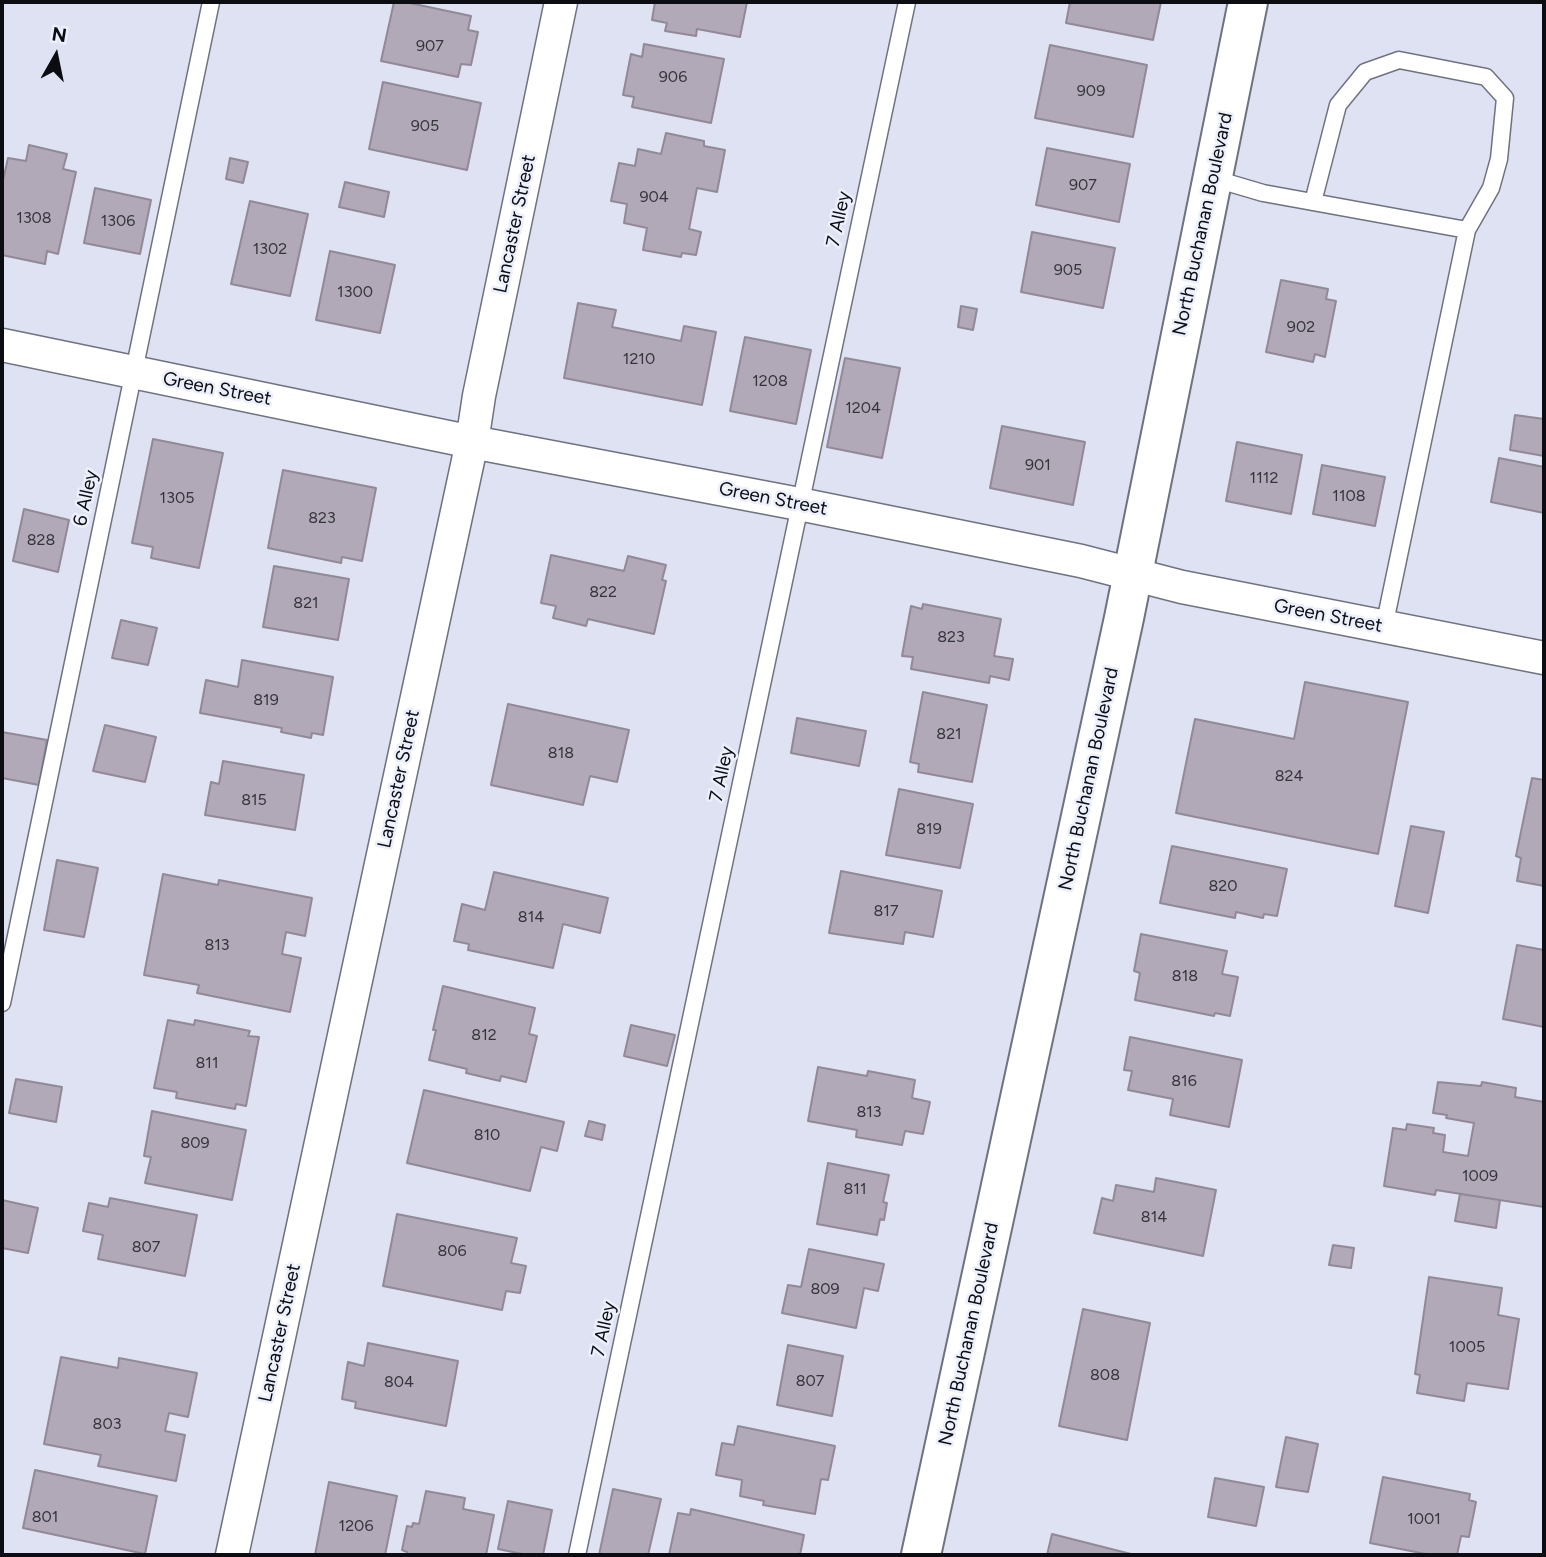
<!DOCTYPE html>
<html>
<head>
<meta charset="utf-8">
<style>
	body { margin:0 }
	#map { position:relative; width:1546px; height:1557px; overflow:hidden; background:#dee2f2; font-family:Figtree,sans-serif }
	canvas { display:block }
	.frame { position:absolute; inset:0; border:4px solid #0c0d12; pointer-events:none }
	.north { position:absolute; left:21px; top:21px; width:70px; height:70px; -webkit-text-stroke:5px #eceffc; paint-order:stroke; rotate:9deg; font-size:19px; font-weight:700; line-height:28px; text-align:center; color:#0c0d12 }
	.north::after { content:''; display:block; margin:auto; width:24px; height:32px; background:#0c0d12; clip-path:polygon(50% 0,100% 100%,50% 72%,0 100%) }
</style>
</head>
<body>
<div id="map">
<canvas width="1546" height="1557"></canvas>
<div class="frame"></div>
<div class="north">N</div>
</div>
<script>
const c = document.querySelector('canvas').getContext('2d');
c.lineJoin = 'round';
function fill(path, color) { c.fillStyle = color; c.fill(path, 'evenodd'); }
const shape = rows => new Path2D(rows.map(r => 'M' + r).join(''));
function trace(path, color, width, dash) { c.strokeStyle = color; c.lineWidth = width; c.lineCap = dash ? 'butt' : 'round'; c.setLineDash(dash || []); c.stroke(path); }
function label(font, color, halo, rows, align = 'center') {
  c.font = font + ' Figtree,sans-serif'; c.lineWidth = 5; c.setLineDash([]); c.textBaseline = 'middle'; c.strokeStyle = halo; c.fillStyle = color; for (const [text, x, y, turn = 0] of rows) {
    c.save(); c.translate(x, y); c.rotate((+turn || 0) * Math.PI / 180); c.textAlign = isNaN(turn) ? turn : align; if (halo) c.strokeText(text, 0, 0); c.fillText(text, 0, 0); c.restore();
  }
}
const building = shape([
	[394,2,405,2,471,16,468,30,478,32,471,65,461,64,458,77,381,61,394,2],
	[655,2,747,2,740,37,697,29,696,36,665,31,667,23,652,20,655,2],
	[1070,2,1161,2,1153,40,1066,23,1070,2],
	[644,44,724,59,711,123,632,107,634,97,623,95,631,54,642,57,644,44],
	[1050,45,1147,65,1133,137,1035,118,1050,45],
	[383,82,481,103,467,170,369,149,383,82],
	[666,133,704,141,704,146,725,150,717,192,697,188,689,229,701,232,696,255,682,253,681,257,643,250,647,228,624,223,627,204,611,201,619,163,635,166,638,149,661,154,666,133],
	[29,145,67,154,63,169,76,172,58,254,47,251,45,264,2,255,2,185,8,158,26,161,29,145],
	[1047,148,1130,164,1119,222,1036,205,1047,148],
	[230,158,248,162,243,183,226,179,230,158],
	[345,182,389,192,384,217,339,207,345,182],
	[95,188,151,200,140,254,84,243,95,188],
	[250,201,308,214,290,296,231,284,250,201],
	[1032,232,1115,248,1103,308,1021,292,1032,232],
	[330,251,395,265,380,333,316,320,330,251],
	[1281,280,1328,289,1326,299,1336,301,1325,357,1315,354,1313,362,1266,352,1281,280],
	[578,303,616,310,612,327,681,341,684,326,716,332,702,405,564,378,578,303],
	[961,306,977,309,973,330,958,327,961,306],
	[745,337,811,350,796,424,730,411,745,337],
	[845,358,900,368,882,458,827,447,845,358],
	[1515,415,1544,419,1544,456,1510,450,1515,415],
	[1002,426,1085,442,1073,505,990,488,1002,426],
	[153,439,223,453,199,568,151,558,153,547,132,543,153,439],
	[1237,442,1302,455,1291,514,1226,501,1237,442],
	[1499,458,1544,467,1544,513,1491,502,1499,458],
	[1322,465,1385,477,1375,526,1313,514,1322,465],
	[283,470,376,488,362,561,342,557,341,563,268,548,283,470],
	[24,509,69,520,58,572,13,561,24,509],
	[551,555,624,571,628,556,666,565,662,580,666,581,654,634,588,619,586,626,553,618,556,606,541,603,551,555],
	[274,566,349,579,338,640,263,627,274,566],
	[923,604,1001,619,994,656,1013,659,1009,680,990,676,989,683,911,669,913,657,902,656,911,606,922,609,923,604],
	[121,620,157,628,148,665,112,658,121,620],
	[242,660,333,677,323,735,312,733,311,738,281,732,282,728,200,713,206,680,238,687,242,660],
	[1305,682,1408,702,1378,854,1176,813,1195,719,1294,739,1305,682],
	[923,692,987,705,972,782,918,772,919,764,910,762,923,692],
	[508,704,629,730,617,782,590,776,583,805,491,785,508,704],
	[797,718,866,731,859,766,791,753,797,718],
	[105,725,156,737,145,782,93,771,105,725],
	[2,732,47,740,39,785,2,778,2,732],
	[223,761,304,775,295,830,205,815,211,782,219,784,223,761],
	[1532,778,1544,780,1544,886,1517,881,1521,858,1516,856,1532,778],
	[899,789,973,804,960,868,886,855,899,789],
	[1411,826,1444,832,1428,913,1395,906,1411,826],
	[1172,846,1287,869,1277,916,1264,914,1263,918,1236,912,1235,918,1160,903,1172,846],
	[57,860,98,868,84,937,44,930,57,860],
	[841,871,942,891,933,937,905,932,903,944,829,933,841,871],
	[494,872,608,898,600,933,563,924,553,968,468,950,469,944,454,941,462,904,485,910,494,872],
	[163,874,218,885,219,880,312,898,305,936,286,932,282,954,301,958,290,1012,197,993,199,985,144,975,163,874],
	[1141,934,1227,951,1222,974,1238,977,1230,1016,1215,1013,1214,1016,1135,1000,1140,973,1134,971,1141,934],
	[1517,945,1544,950,1544,1027,1503,1019,1517,945],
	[443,986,535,1008,529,1034,537,1036,526,1082,501,1076,500,1081,466,1073,467,1069,429,1060,436,1030,433,1030,443,986],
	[168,1020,194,1025,195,1020,250,1031,248,1036,259,1037,246,1106,236,1104,235,1109,176,1098,177,1092,154,1088,168,1020],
	[631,1025,675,1035,667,1066,624,1056,631,1025],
	[1130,1037,1242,1060,1229,1127,1170,1115,1173,1099,1128,1090,1132,1071,1124,1070,1130,1037],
	[818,1067,867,1076,868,1071,915,1080,912,1098,930,1102,923,1134,905,1131,902,1145,856,1137,857,1130,808,1121,818,1067],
	[16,1079,62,1087,56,1122,9,1113,16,1079],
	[1438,1082,1481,1086,1482,1082,1516,1088,1515,1097,1544,1102,1544,1207,1436,1190,1435,1195,1384,1186,1393,1128,1406,1130,1407,1124,1434,1128,1433,1133,1445,1135,1443,1152,1468,1156,1474,1123,1446,1118,1447,1115,1433,1113,1438,1082],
	[424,1090,564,1122,557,1151,541,1147,530,1191,407,1163,424,1090],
	[152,1111,246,1130,232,1200,145,1183,151,1157,144,1156,152,1111],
	[589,1121,605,1125,602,1140,585,1136,589,1121],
	[828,1163,889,1175,883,1202,887,1203,884,1220,880,1219,877,1235,817,1224,828,1163],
	[1156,1178,1216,1190,1203,1256,1094,1233,1102,1198,1113,1201,1116,1185,1154,1192,1156,1178],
	[1460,1194,1500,1200,1496,1228,1455,1221,1460,1194],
	[110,1198,197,1215,185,1276,98,1259,103,1235,83,1231,89,1203,108,1207,110,1198],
	[2,1200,38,1208,28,1253,2,1248,2,1200],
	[397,1214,517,1238,511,1263,526,1266,520,1293,506,1291,502,1310,383,1286,397,1214],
	[1333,1245,1354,1248,1351,1268,1329,1265,1333,1245],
	[809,1249,884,1264,878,1291,864,1288,856,1328,782,1313,788,1285,801,1287,809,1249],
	[1429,1277,1502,1288,1498,1315,1519,1319,1508,1389,1467,1383,1464,1401,1417,1393,1420,1375,1415,1374,1429,1277],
	[1083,1309,1150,1323,1127,1440,1059,1426,1083,1309],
	[368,1343,458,1361,446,1426,355,1408,356,1402,342,1399,348,1362,364,1366,368,1343],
	[788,1345,843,1356,832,1416,777,1405,788,1345],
	[61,1357,118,1368,119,1358,197,1373,188,1417,169,1413,165,1431,185,1435,176,1481,98,1466,101,1455,44,1444,61,1357],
	[738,1426,835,1446,828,1480,821,1479,815,1514,763,1505,764,1501,740,1496,742,1480,716,1475,722,1443,734,1445,738,1426],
	[1286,1437,1318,1444,1308,1492,1276,1487,1286,1437],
	[35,1470,157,1496,145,1554,23,1528,35,1470],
	[1383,1477,1470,1494,1469,1500,1476,1502,1469,1537,1461,1536,1457,1555,1431,1555,1370,1543,1383,1477],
	[1215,1478,1264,1487,1256,1526,1208,1517,1215,1478],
	[329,1482,397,1496,385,1555,315,1555,329,1482],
	[613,1489,661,1499,648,1555,599,1555,613,1489],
	[426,1491,465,1498,463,1509,494,1515,486,1555,406,1555,407,1552,402,1550,407,1526,412,1527,413,1523,419,1524,426,1491],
	[508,1501,552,1510,543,1555,527,1555,498,1549,508,1501],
	[691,1509,804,1535,800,1555,669,1555,678,1513,690,1515,691,1509],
	[1052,1534,1131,1554,1130,1555,1047,1555,1052,1534]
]);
fill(building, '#b1a9b7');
trace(building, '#918997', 2);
const lane = shape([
	[1212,178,1263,193,1467,230,1384,627],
	[1313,202,1338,105,1365,72,1399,60,1486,77,1505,98,1499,159,1491,188,1467,230],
	[2,1003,211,2],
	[577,1555,907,2]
]);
const street = shape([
	[2,345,472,442,799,504,1081,561,1182,587,1544,658],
	[232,1555,472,442,479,396,561,2]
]);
const secondary = shape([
	[921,1555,1124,618,1248,2]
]);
trace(lane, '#6f7281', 19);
trace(street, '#6f7281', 35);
trace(secondary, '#6f7281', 42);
trace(lane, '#fff', 16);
trace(street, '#fff', 32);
trace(secondary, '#fff', 38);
label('16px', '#35343b', null, [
	["907",430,46],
	["906",673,77],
	["909",1091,91],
	["905",425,126],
	["907",1083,185],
	["904",654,197],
	["1308",34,218],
	["1306",118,221],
	["1302",270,249],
	["905",1068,270],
	["1300",355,292],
	["902",1301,327],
	["1210",639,359],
	["1208",770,381],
	["1204",863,408],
	["901",1038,465],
	["1112",1264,478],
	["1108",1349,496],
	["1305",177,498],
	["823",322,518],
	["828",41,540],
	["822",603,592],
	["821",306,603],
	["823",951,637],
	["819",266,700],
	["821",949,734],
	["818",561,753],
	["824",1289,776],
	["815",254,800],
	["819",929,829],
	["820",1223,886],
	["817",886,911],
	["814",531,917],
	["813",217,945],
	["818",1185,976],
	["812",484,1035],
	["811",207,1063],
	["816",1184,1081],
	["813",869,1112],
	["810",487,1135],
	["809",195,1143],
	["1009",1480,1176],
	["811",855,1189],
	["814",1154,1217],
	["807",146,1247],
	["806",452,1251],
	["809",825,1289],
	["1005",1467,1347],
	["808",1105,1375],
	["807",810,1381],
	["804",399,1382],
	["803",107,1424],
	["801",45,1517],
	["1001",1424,1519],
	["1206",356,1526]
]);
label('19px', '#0c0d12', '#eceffc', [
	["7 Alley",839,219,-78],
	["Lancaster Street",515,224,-78],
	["North Buchanan Boulevard",1203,224,-78],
	["Green Street",217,389,11],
	["6 Alley",86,498,-78],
	["Green Street",773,499,11],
	["Green Street",1328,616,11],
	["7 Alley",722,774,-78],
	["Lancaster Street",399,779,-78],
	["North Buchanan Boulevard",1089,779,-78],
	["7 Alley",604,1329,-78],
	["Lancaster Street",280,1333,-78],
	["North Buchanan Boulevard",969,1334,-78]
]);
</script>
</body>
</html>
